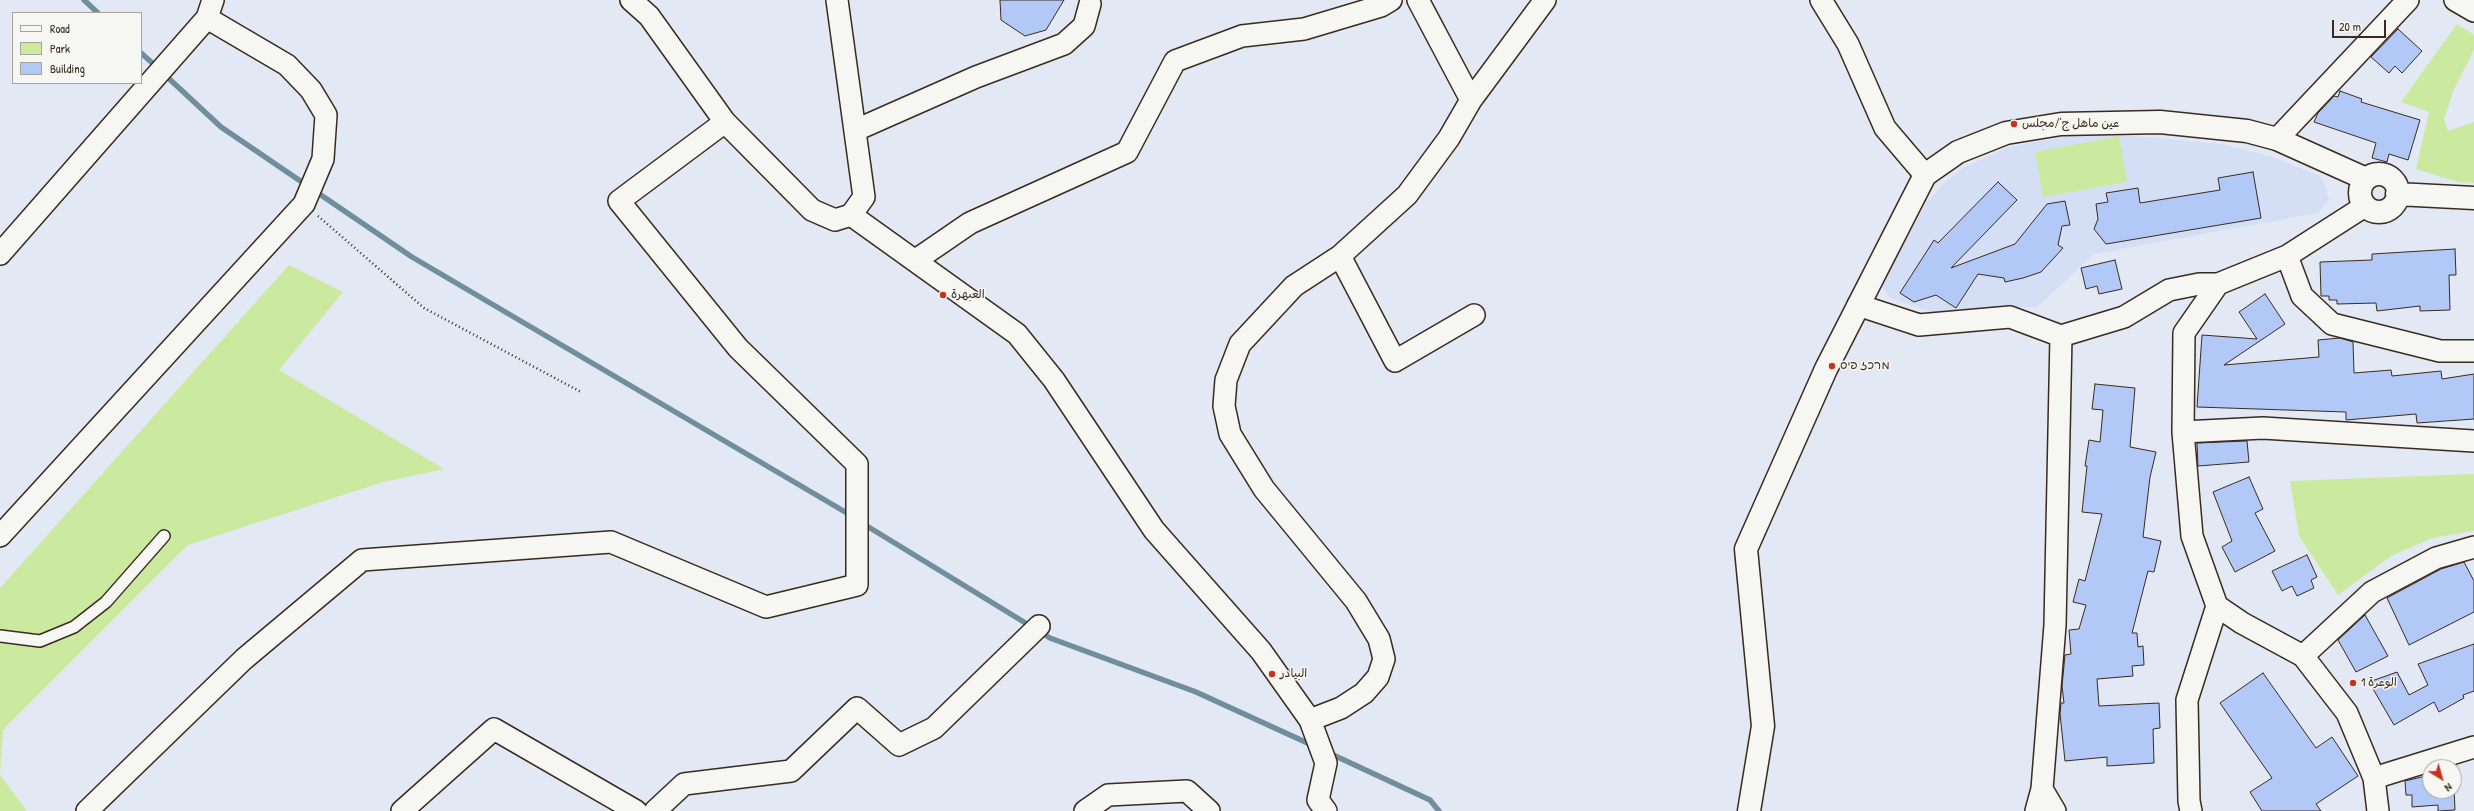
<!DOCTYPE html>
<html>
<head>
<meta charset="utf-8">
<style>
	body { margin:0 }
	#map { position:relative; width:2474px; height:811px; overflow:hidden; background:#e2e8f4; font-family:"Patrick Hand",sans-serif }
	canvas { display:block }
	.legend { position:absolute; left:12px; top:12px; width:130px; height:72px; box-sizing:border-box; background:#f6f6f2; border:1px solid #aba49d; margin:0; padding:5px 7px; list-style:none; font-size:12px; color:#3b2a1e }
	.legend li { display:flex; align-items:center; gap:8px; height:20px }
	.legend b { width:20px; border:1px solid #aba49d }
	.north { position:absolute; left:2422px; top:759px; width:40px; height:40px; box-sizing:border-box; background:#f6f6f2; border:1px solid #aba49d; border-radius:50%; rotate:143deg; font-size:11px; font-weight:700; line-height:16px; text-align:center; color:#3b2a1e }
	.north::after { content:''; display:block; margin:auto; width:14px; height:18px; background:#c8321e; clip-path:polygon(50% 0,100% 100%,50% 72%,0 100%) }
	.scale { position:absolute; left:2332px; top:20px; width:54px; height:18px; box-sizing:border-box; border:2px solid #3b2a1e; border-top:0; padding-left:5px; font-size:12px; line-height:14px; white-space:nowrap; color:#3b2a1e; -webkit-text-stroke:3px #f6f6f2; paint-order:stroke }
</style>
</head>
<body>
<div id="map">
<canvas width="2474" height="811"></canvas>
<ul class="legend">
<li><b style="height:5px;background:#f6f6f2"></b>Road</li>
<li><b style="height:11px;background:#cce9a0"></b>Park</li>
<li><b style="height:11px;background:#b2c9f7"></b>Building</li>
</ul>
<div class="north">N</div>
<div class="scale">20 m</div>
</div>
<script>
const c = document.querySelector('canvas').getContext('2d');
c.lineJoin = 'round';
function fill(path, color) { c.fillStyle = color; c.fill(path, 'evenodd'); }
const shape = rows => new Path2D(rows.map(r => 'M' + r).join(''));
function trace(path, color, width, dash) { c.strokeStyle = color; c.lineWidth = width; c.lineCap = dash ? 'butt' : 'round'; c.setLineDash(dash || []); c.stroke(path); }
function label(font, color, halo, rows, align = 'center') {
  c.font = font + ' "Patrick Hand","Playpen Sans Arabic","Playpen Sans Hebrew",sans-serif'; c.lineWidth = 3; c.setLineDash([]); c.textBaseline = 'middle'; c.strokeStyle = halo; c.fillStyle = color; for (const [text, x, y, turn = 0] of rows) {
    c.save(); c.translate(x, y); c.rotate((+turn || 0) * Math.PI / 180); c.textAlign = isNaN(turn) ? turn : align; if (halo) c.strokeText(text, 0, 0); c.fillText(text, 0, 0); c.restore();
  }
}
fill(shape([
	[2078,134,2147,137,2221,144,2273,157,2318,175,2325,183,2329,200,2318,213,2094,254,2037,307,1999,307,1948,315,1923,310,1893,299,1887,294,1881,285,1888,270,1927,202,1942,185,1961,169,2008,147]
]), '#d4dff5');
fill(shape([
	[2457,24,2474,35,2474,50,2454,89,2444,119,2448,131,2474,122,2474,183,2458,182,2416,169,2429,112,2401,102],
	[2119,136,2127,182,2043,197,2035,152],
	[289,265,343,292,279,370,444,469,383,482,188,545,3,730,0,775,27,811,0,811,0,588],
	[2474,474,2474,531,2432,538,2391,556,2338,595,2299,536,2290,481]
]), '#cce9a0');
trace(shape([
	[84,0,98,13],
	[141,53,158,68],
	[164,74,221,127,412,257,852,516],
	[862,523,1032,627],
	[1040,632,1050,638,1196,692,1314,746],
	[1329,753,1430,800,1439,811]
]), '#708e9e', 5.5);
const building = shape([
	[1000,0,1064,0,1046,30,1025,36,1001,20,1000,0],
	[2398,29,2422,51,2402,73,2395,66,2389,73,2371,57,2398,29],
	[2340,91,2362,99,2361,102,2420,120,2408,160,2389,154,2387,162,2372,158,2376,143,2314,122,2318,113,2334,96,2338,97,2340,91],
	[2253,172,2261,218,2106,244,2094,229,2098,219,2096,204,2108,202,2106,193,2138,188,2140,203,2220,190,2218,178,2253,172],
	[1998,182,2017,200,1951,268,2015,244,2047,204,2065,201,2070,225,2062,226,2058,245,2063,248,2041,272,2023,278,2005,282,2004,278,1978,274,1956,308,1936,295,1914,302,1900,293,1934,240,1938,243,1998,182],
	[2455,249,2456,275,2449,275,2450,310,2420,311,2420,306,2377,311,2376,303,2337,304,2337,300,2329,300,2329,296,2321,296,2320,262,2372,260,2372,254,2455,249],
	[2115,260,2122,289,2099,294,2097,286,2086,289,2081,268,2115,260],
	[2265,294,2285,324,2224,365,2319,357,2318,340,2340,338,2353,342,2354,373,2391,370,2392,376,2441,371,2442,379,2474,374,2474,419,2417,423,2416,414,2346,420,2346,412,2197,407,2202,335,2257,339,2239,312,2265,294],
	[2095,384,2135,388,2130,447,2156,452,2150,477,2143,537,2161,541,2154,572,2148,571,2132,633,2137,633,2138,647,2143,646,2144,665,2132,666,2133,676,2097,679,2099,706,2159,703,2160,728,2153,729,2154,763,2107,766,2107,757,2065,761,2060,714,2061,703,2064,703,2062,686,2065,655,2071,654,2069,630,2079,629,2086,605,2073,602,2079,579,2085,581,2102,514,2082,512,2087,466,2085,466,2089,440,2100,442,2103,410,2092,409,2095,384],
	[2247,441,2249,462,2198,466,2197,443,2247,441],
	[2249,477,2263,509,2255,513,2275,551,2235,572,2222,547,2232,541,2213,492,2249,477],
	[2307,555,2317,577,2311,580,2314,588,2297,596,2292,586,2282,591,2272,571,2307,555],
	[2464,562,2474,581,2474,612,2409,645,2387,598,2441,569,2464,562],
	[2365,615,2388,656,2356,672,2338,640,2365,615],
	[2474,644,2474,691,2463,695,2464,698,2439,712,2434,702,2394,725,2369,682,2397,672,2409,695,2428,685,2418,664,2474,644],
	[2263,673,2316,748,2332,737,2358,776,2316,804,2321,811,2262,811,2250,792,2272,778,2220,703,2263,673],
	[2430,775,2430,791,2454,791,2454,787,2455,810,2438,811,2438,805,2412,807,2412,795,2406,795,2405,781,2430,775]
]);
fill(building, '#b2c9f7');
trace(building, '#3b2a1e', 1);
const service = shape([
	[0,636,40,641,74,627,106,602,164,536]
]);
const minor = shape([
	[631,0,649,16,725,122,812,210,835,220,851,215,1017,334,1054,380,1154,530,1261,651,1310,720,1326,763,1318,800,1326,811],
	[837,0,864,197,851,215],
	[1821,0,1848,44,1885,128,1925,175],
	[2455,0,2474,11],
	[1471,100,1545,0],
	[856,130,976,77,1064,44,1084,26,1090,4],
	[2277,139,2408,0],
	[2365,206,2287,256,2218,284,2184,333,2183,432,2192,536,2217,606,2242,623,2303,656,2347,713,2374,778,2378,811],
	[0,254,207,18,213,0],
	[1340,256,1407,195,1449,138,1471,100,1418,0],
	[2287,256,2302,296,2332,324,2440,351,2474,351],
	[916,260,970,223,1127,152,1175,61,1242,36,1304,29,1381,6,1391,0],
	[1858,305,1919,325,2010,317,2061,336,2124,317,2169,290,2199,284,2218,284],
	[2183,432,2263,428,2474,441],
	[0,536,304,204,323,159,326,115,311,90,287,65,207,18],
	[2303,656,2372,592,2436,558,2474,547],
	[1310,720,1341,708,1364,693,1378,677,1384,659,1379,639,1356,601,1264,489,1230,434,1224,406,1226,380,1240,344,1294,286,1340,256,1395,361,1474,315],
	[2374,778,2474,747],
	[2042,789,2055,811],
	[87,811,244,659,362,560,611,542,766,607,857,585,857,464,738,348,619,201,725,122],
	[402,811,494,729,636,811],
	[655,811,684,784,791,771,857,708,899,745,934,728,1039,626],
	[1085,811,1108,795,1187,791,1209,811],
	[2036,811,2042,789,2055,625,2061,336],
	[2191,811,2189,801,2187,700,2217,606]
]);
const tertiary = shape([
	'2360 193a19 19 0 1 1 38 0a19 19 0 1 1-38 0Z',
	[2397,194,2474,198],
	[1749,811,1763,726,1746,549,1826,369,1925,175,1958,152,2006,133,2061,124,2160,122,2247,131,2277,139,2366,179]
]);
trace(service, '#3b2a1e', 14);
trace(minor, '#3b2a1e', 24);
trace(tertiary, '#3b2a1e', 25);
trace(shape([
	[318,216,424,308,581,392]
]), '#3b2a1e', 2.5, [1, 3]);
trace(service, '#f6f6f2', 11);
trace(minor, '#f6f6f2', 21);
trace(tertiary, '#f6f6f2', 22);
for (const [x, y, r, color] of [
	[2014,124,4,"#c8321e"],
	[943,295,4,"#c8321e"],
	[1832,366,4,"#c8321e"],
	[1272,674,4,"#c8321e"],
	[2353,683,4,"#c8321e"]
]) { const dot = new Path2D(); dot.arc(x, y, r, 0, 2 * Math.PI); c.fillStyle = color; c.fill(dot); trace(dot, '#f6f6f2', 1.5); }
label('12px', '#3b2a1e', '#f6f6f2', [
	["عين ماهل ج‘/مجلس",2022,124],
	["العبهرة",951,295],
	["מרכז פיס",1840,366],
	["البيادر",1280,674],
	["الوعرة 1",2361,683]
], 'left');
</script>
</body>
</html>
